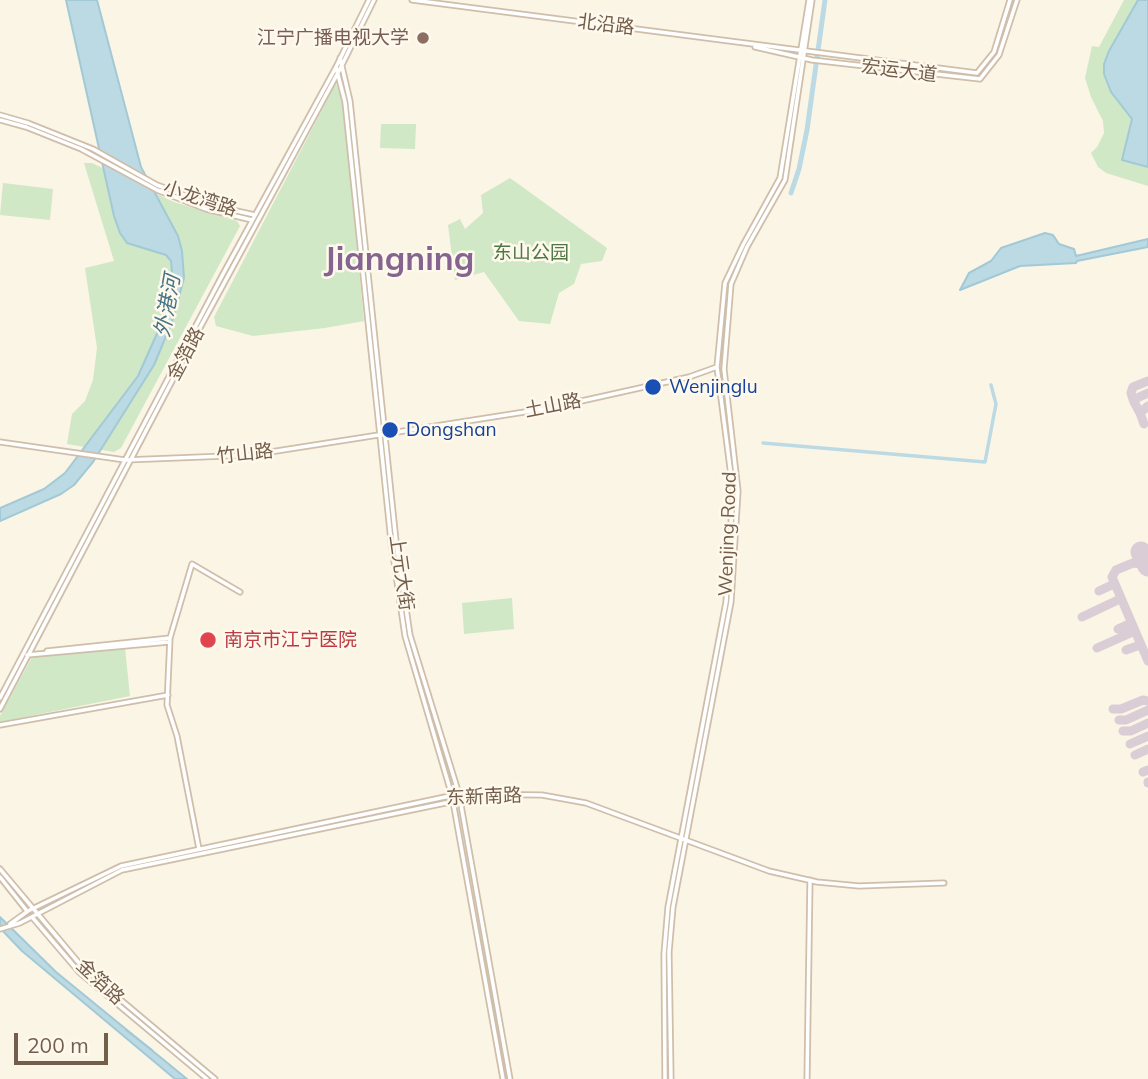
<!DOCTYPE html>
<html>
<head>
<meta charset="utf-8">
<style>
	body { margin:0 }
	#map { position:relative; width:1148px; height:1079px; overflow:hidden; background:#fbf5e6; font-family:Mulish,sans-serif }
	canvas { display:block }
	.scale { position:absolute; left:14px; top:1033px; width:94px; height:32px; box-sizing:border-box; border:4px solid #735e4c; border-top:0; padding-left:9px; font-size:21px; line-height:24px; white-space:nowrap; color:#735e4c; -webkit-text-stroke:5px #fef9ec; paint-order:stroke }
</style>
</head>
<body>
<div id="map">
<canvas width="1148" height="1079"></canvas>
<div class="scale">200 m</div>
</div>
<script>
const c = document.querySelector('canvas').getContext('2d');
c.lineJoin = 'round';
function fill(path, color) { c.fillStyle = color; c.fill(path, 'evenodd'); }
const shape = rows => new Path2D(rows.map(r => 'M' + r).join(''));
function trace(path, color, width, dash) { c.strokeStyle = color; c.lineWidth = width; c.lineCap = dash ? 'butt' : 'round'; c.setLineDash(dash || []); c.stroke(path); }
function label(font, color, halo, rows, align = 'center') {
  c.font = font + ' Mulish,"Noto Sans SC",sans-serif'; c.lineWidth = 5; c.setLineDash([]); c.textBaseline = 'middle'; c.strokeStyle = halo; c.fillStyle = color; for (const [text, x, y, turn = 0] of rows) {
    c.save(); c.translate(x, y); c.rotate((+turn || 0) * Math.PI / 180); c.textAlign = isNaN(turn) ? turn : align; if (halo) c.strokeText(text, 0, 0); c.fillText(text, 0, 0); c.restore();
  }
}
fill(shape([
	[1124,0,1148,0,1132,119,1122,160,1148,168,1148,186,1106,173,1098,167,1091,153,1097,147,1104,133,1103,121,1091,97,1085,78,1092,46,1099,47],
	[336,83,343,103,364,321,325,328,253,336,216,326,214,317],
	[381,124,416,124,415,149,380,148],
	[84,163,92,163,174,202,237,221,240,226,121,448,114,452,67,444,72,414,85,401,93,380,97,348,85,268,114,261],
	[510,178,607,248,602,261,581,264,574,284,559,293,550,324,519,321,484,272,455,280,448,225,460,219,465,229,483,213,481,195],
	[3,183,53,189,50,220,0,215],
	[512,598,514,629,464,634,462,603],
	[125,648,130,696,0,722,0,716,32,657]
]), '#d0e8c5');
const water = shape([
	[66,0,97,0,141,167,178,236,182,251,184,278,172,322,154,365,93,462,74,485,61,494,0,521,0,508,44,489,65,473,138,376,159,329,172,272,171,261,166,255,127,243,120,233,114,216,66,0],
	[1138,0,1148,0,1148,167,1122,160,1132,119,1111,92,1104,74,1104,64,1109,51,1138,0],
	[1045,233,1053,235,1059,244,1074,249,1076,256,1148,239,1148,247,1077,261,1076,263,1020,266,960,290,969,273,991,261,1001,248,1045,233],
	[0,917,56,972,187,1079,175,1079,22,951,0,928,0,917]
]);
fill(water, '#bbdae4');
trace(water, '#a2c9d5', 2);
trace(shape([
	[126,1030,152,1050]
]), '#a2c9d5', 2);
trace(shape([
	[763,443,985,462,996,404,991,385]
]), '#bbdae4', 3.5);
trace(shape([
	[791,193,799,169,807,130,825,0]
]), '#bbdae4', 5);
trace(shape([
	[1134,402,1131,393,1133,387,1148,381],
	[1140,413,1134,402,1137,398,1148,393],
	[1144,424,1140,413,1148,406],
	[1148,570,1141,564,1133,563,1116,570,1112,577,1148,661],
	[1099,591,1114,584],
	[1082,617,1120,599],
	[1118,629,1131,623],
	[1097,648,1135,631],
	[1126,650,1140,645],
	[1113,709,1121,709,1143,700,1148,701],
	[1119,720,1126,720,1148,710],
	[1123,731,1131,731,1148,723],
	[1130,744,1148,736],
	[1135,755,1148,749],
	[1143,772,1148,770],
	[1148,783,1148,782]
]), '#dacdd5', 9);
trace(shape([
	[1141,552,1148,566]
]), '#dacdd5', 21);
const secondary = shape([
	[412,0,977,73,994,52,1010,0],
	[755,47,812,60,980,79,999,55,1017,0],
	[340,58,350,101,396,541,410,635,459,794,510,1079],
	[336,67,345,102,391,541,405,636,452,796,503,1079],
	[0,115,28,123,93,149,157,185,214,206,255,215],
	[0,120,26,127,81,149,157,190,206,209,252,220],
	[0,442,125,460,251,455,550,408,689,377,717,367],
	[47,651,170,638],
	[27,655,169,642],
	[0,698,223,274,336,67,369,0],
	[0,709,202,324,340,69,374,0],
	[0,725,168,695],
	[199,849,177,736,167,705,170,638,192,564,240,592],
	[0,869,84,969,215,1079],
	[0,877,27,911],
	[32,917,79,972,207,1079],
	[10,924,28,911,121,866,459,794,542,795,586,803,769,871,817,882,859,886,944,883],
	[0,929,20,923,122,870,460,800],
	[665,1079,664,954,668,907,726,602,733,491,717,367,725,283,743,245,780,178,809,0],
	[671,1079,669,952,673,907,731,602,738,491,724,369,731,284,747,247,785,180,812,0],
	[807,1079,810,880]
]);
trace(secondary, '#cfbeaa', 7);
trace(secondary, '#fff', 3.5);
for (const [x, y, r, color] of [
	[423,38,7,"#8d6e63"],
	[653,387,9,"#1a4fb4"],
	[390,430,9,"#1a4fb4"],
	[208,640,9,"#e0444e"]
]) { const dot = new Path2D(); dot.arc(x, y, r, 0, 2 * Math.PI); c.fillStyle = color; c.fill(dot); trace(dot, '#fef9ec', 2.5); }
label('19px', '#735e4c', '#fef9ec', [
	["北沿路",606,25,7],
	["宏运大道",899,71,7],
	["小龙湾路",200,199,18],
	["金箔路",186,354,-62],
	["土山路",553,406,-11],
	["竹山路",245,454,-6],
	["Wenjing Road",728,534,-88],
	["上元大街",401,573,82],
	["东新南路",484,797,-2],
	["金箔路",100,982,43]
]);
label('19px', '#785e54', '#fef9ec', [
	["江宁广播电视大学",409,38]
], 'right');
label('19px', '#4f7844', '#fef9ec', [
	["东山公园",531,253]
]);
label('19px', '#164399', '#fef9ec', [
	["Wenjinglu",669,387],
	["Dongshan",406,430]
], 'left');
label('19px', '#be3a42', '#fef9ec', [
	["南京市江宁医院",224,640]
], 'left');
label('italic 21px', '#477585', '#fef9ec', [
	["外港河",168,306,-80]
]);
label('bold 33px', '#85648f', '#fef9ec', [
	["Jiangning",399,260]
]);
</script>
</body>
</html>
